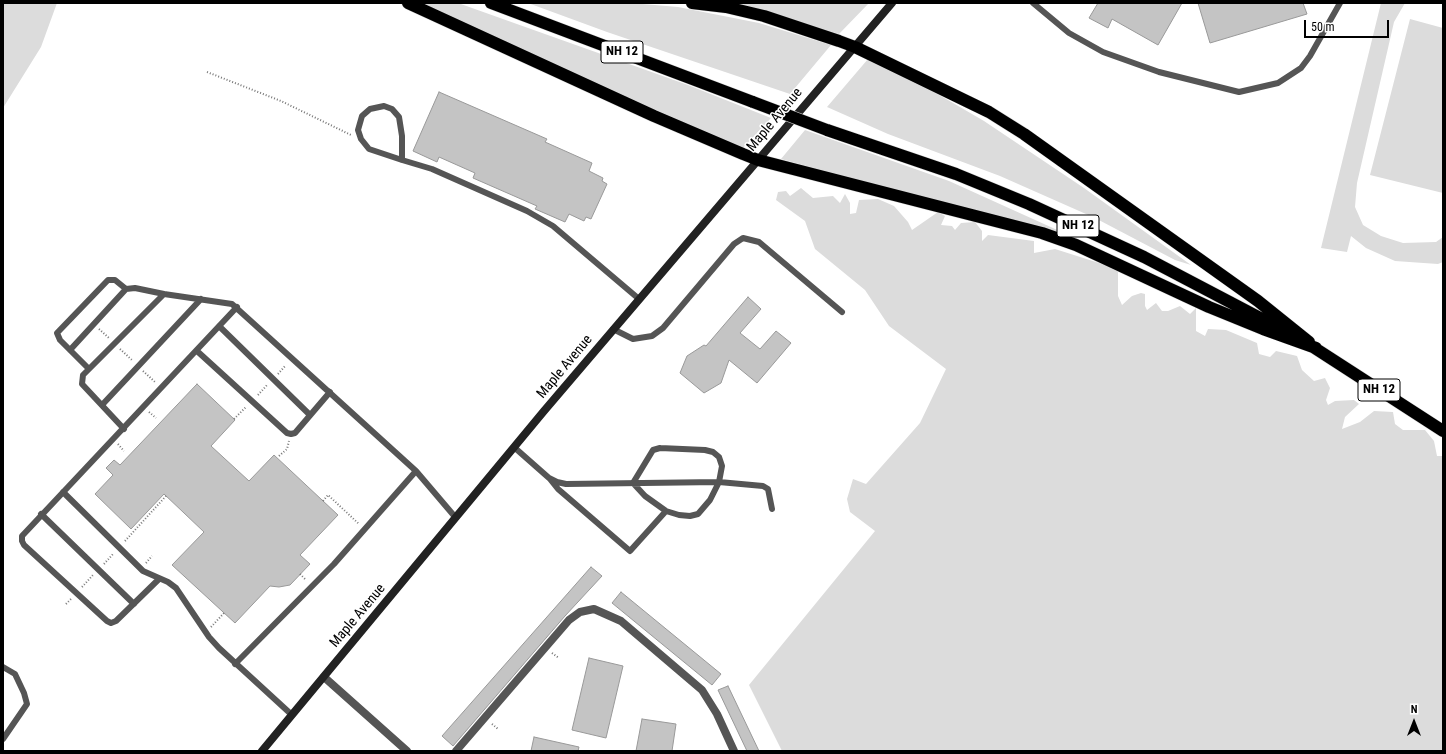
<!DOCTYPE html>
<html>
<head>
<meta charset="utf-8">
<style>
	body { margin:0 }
	#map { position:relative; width:1446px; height:754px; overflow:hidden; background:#fff; font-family:"Roboto Condensed",sans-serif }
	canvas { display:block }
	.frame { position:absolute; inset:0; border:4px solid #000; pointer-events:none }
	.north { position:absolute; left:1394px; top:702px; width:40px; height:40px; -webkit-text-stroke:3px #fff; paint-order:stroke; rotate:0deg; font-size:11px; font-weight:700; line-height:16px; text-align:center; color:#000 }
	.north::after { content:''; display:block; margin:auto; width:14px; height:18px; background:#000; clip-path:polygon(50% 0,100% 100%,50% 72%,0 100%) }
	.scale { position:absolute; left:1304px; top:20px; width:85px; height:18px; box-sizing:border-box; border:2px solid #000; border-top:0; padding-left:5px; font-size:12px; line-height:14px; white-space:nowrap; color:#000; -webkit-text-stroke:3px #fff; paint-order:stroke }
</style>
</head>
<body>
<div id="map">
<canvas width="1446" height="754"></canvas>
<div class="frame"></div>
<div class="north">N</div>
<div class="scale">50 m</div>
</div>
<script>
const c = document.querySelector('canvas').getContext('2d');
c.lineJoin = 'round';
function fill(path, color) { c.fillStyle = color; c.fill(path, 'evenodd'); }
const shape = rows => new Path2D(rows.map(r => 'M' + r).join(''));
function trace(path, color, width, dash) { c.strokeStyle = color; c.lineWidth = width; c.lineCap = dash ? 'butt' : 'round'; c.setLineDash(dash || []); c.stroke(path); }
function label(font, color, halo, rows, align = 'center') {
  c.font = font + ' "Roboto Condensed",sans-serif'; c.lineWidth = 3; c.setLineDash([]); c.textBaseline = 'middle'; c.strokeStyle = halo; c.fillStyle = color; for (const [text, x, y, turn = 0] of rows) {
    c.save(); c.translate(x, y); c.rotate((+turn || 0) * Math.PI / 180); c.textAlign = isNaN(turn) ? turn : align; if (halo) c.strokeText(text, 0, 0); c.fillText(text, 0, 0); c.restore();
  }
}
fill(shape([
	[3,3,57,3,41,47,3,108],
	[419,3,458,3,688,85,771,118,742,149],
	[528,3,631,3,678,7,759,23,831,45,790,94,607,32],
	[731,3,869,3,839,34],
	[1381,3,1405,3,1394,22,1357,183,1355,207,1363,225,1381,236,1403,243,1436,242,1443,237,1443,262,1438,264,1395,261,1366,248,1351,236,1347,252,1321,248],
	[1410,19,1443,28,1443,193,1370,175],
	[868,59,929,89,984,121,1084,188,1191,265,1175,260,1095,218,1000,176,888,134,827,107],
	[805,130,949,181,1086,243,781,159],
	[801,188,813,198,833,196,840,203,845,194,850,203,850,214,856,213,859,200,878,199,894,206,908,222,912,230,938,212,945,216,941,225,952,226,955,230,961,223,975,222,982,231,982,241,988,235,1034,241,1034,253,1055,249,1118,269,1118,296,1122,305,1132,296,1141,293,1145,294,1145,306,1147,310,1156,303,1162,311,1168,311,1180,306,1190,314,1196,308,1196,331,1205,336,1208,329,1226,330,1257,343,1259,354,1270,357,1276,351,1297,356,1302,370,1314,381,1325,378,1330,388,1326,400,1328,405,1335,401,1354,400,1359,404,1345,417,1342,429,1360,422,1374,411,1393,412,1395,424,1403,430,1425,430,1434,441,1437,456,1443,456,1443,751,782,751,749,685,875,531,850,512,847,499,853,479,866,484,920,423,946,369,889,326,865,290,815,249,805,221,776,200,778,192,786,191,790,196]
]), '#dcdcdc');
const building = shape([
	[1098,3,1182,3,1158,45,1112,19,1108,28,1089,18,1098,3],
	[1198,3,1303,3,1307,14,1210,43,1198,3],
	[439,92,547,139,545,142,592,163,589,171,603,178,602,181,607,184,591,219,586,217,584,221,569,214,565,222,535,209,537,206,473,178,475,173,439,157,437,162,413,151,439,92],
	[748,297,761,309,740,333,760,349,776,331,791,343,757,383,729,360,721,383,704,393,680,373,687,356,704,345,706,346,748,297],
	[197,384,235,420,211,446,249,481,274,455,338,515,300,555,310,564,290,585,279,587,270,586,235,623,172,565,204,532,164,494,131,529,95,494,113,475,106,468,114,460,120,465,197,384],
	[591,567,602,576,565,616,453,746,442,736,591,567],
	[621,592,721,674,712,685,612,603,621,592],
	[589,658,623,666,606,738,572,730,589,658],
	[728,686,759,751,747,751,718,690,728,686],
	[642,719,676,724,672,751,636,751,642,719],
	[534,737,579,747,578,751,531,751,534,737]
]);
fill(building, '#c4c4c4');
trace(building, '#999', 1);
const highway = shape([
	[408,3,654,116,743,154,758,160,1042,233,1076,245,1209,307,1263,329,1316,348],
	[491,3,753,102],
	[692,3,726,7,764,16,839,41,855,47,989,112,1024,134,1258,301,1309,342],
	[827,130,956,174,1029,204,1144,257,1285,331],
	[1310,345,1443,431]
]);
trace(highway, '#dbdbdb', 13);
trace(shape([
	[207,72,281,101,351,135],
	[99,329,109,338],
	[120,349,133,361],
	[143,371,155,382],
	[278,374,286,365],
	[258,395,267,385],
	[149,412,156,418],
	[234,419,246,407],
	[118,444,124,451],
	[279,456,287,449,289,441],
	[323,501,328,495,359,524],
	[125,541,166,496],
	[146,563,152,556],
	[104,564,113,554],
	[300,574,306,580],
	[82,587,93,575],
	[66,604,71,599],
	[211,627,224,613],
	[552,653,559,658],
	[492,724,498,729]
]), '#777', 2, [1, 2]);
trace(shape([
	[1033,3,1069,33,1103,52,1159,72,1239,92,1278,83,1301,68,1310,56,1340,3],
	[402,160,402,136,399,117,392,109,384,106,370,109,362,116,358,130,361,139,369,149,402,160,432,169,527,211,553,226,639,299],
	[126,289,135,288,164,294],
	[219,326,310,415],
	[613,329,633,339,652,336,663,328,734,244,743,238,759,242,842,312],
	[70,350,126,289,115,280,108,280,57,333,60,340,89,369],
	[197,351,287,433,291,434,295,433,330,392],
	[102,405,201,299],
	[124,429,82,384,83,375,164,294,232,304,416,471,456,518],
	[515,448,549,478,557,482,566,484,719,482,763,486,768,489,772,509],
	[660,448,705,450,713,452,719,457,722,466,719,482,710,500,698,514,690,516,679,515,666,511,645,496,633,483,653,450,660,448],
	[550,479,558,489,630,551,666,511],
	[63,492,143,571,168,582,176,588,209,637,219,648,292,715],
	[41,514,134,604],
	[159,579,116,621,111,623,107,621,24,545,22,541,22,536,237,307],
	[235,664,334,564,416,471],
	[3,667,15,674,24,693,27,704,3,739]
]), '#555', 6);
trace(shape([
	[324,677,407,751],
	[456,751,569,620,580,612,594,609,621,621,702,690,717,714,734,751]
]), '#555', 8);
trace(shape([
	[262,751,544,411,892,3]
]), '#222', 8);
trace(highway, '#000', 12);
const highwayBridge = shape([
	[753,102,827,130]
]);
trace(highwayBridge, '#dbdbdb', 13, []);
trace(highwayBridge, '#000', 12);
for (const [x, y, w] of [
	[622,52,42],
	[1078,226,42],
	[1379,390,42]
]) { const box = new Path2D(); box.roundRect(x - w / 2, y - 11, w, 22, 3); c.fillStyle = '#fff'; c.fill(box); trace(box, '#000', 1); }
label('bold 13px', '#000', null, [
	["NH 12",622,52],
	["NH 12",1078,226],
	["NH 12",1379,390]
]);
label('14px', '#000', '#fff', [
	["Maple Avenue",775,120,-50],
	["Maple Avenue",565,367,-50],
	["Maple Avenue",358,616,-50]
]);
</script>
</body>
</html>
